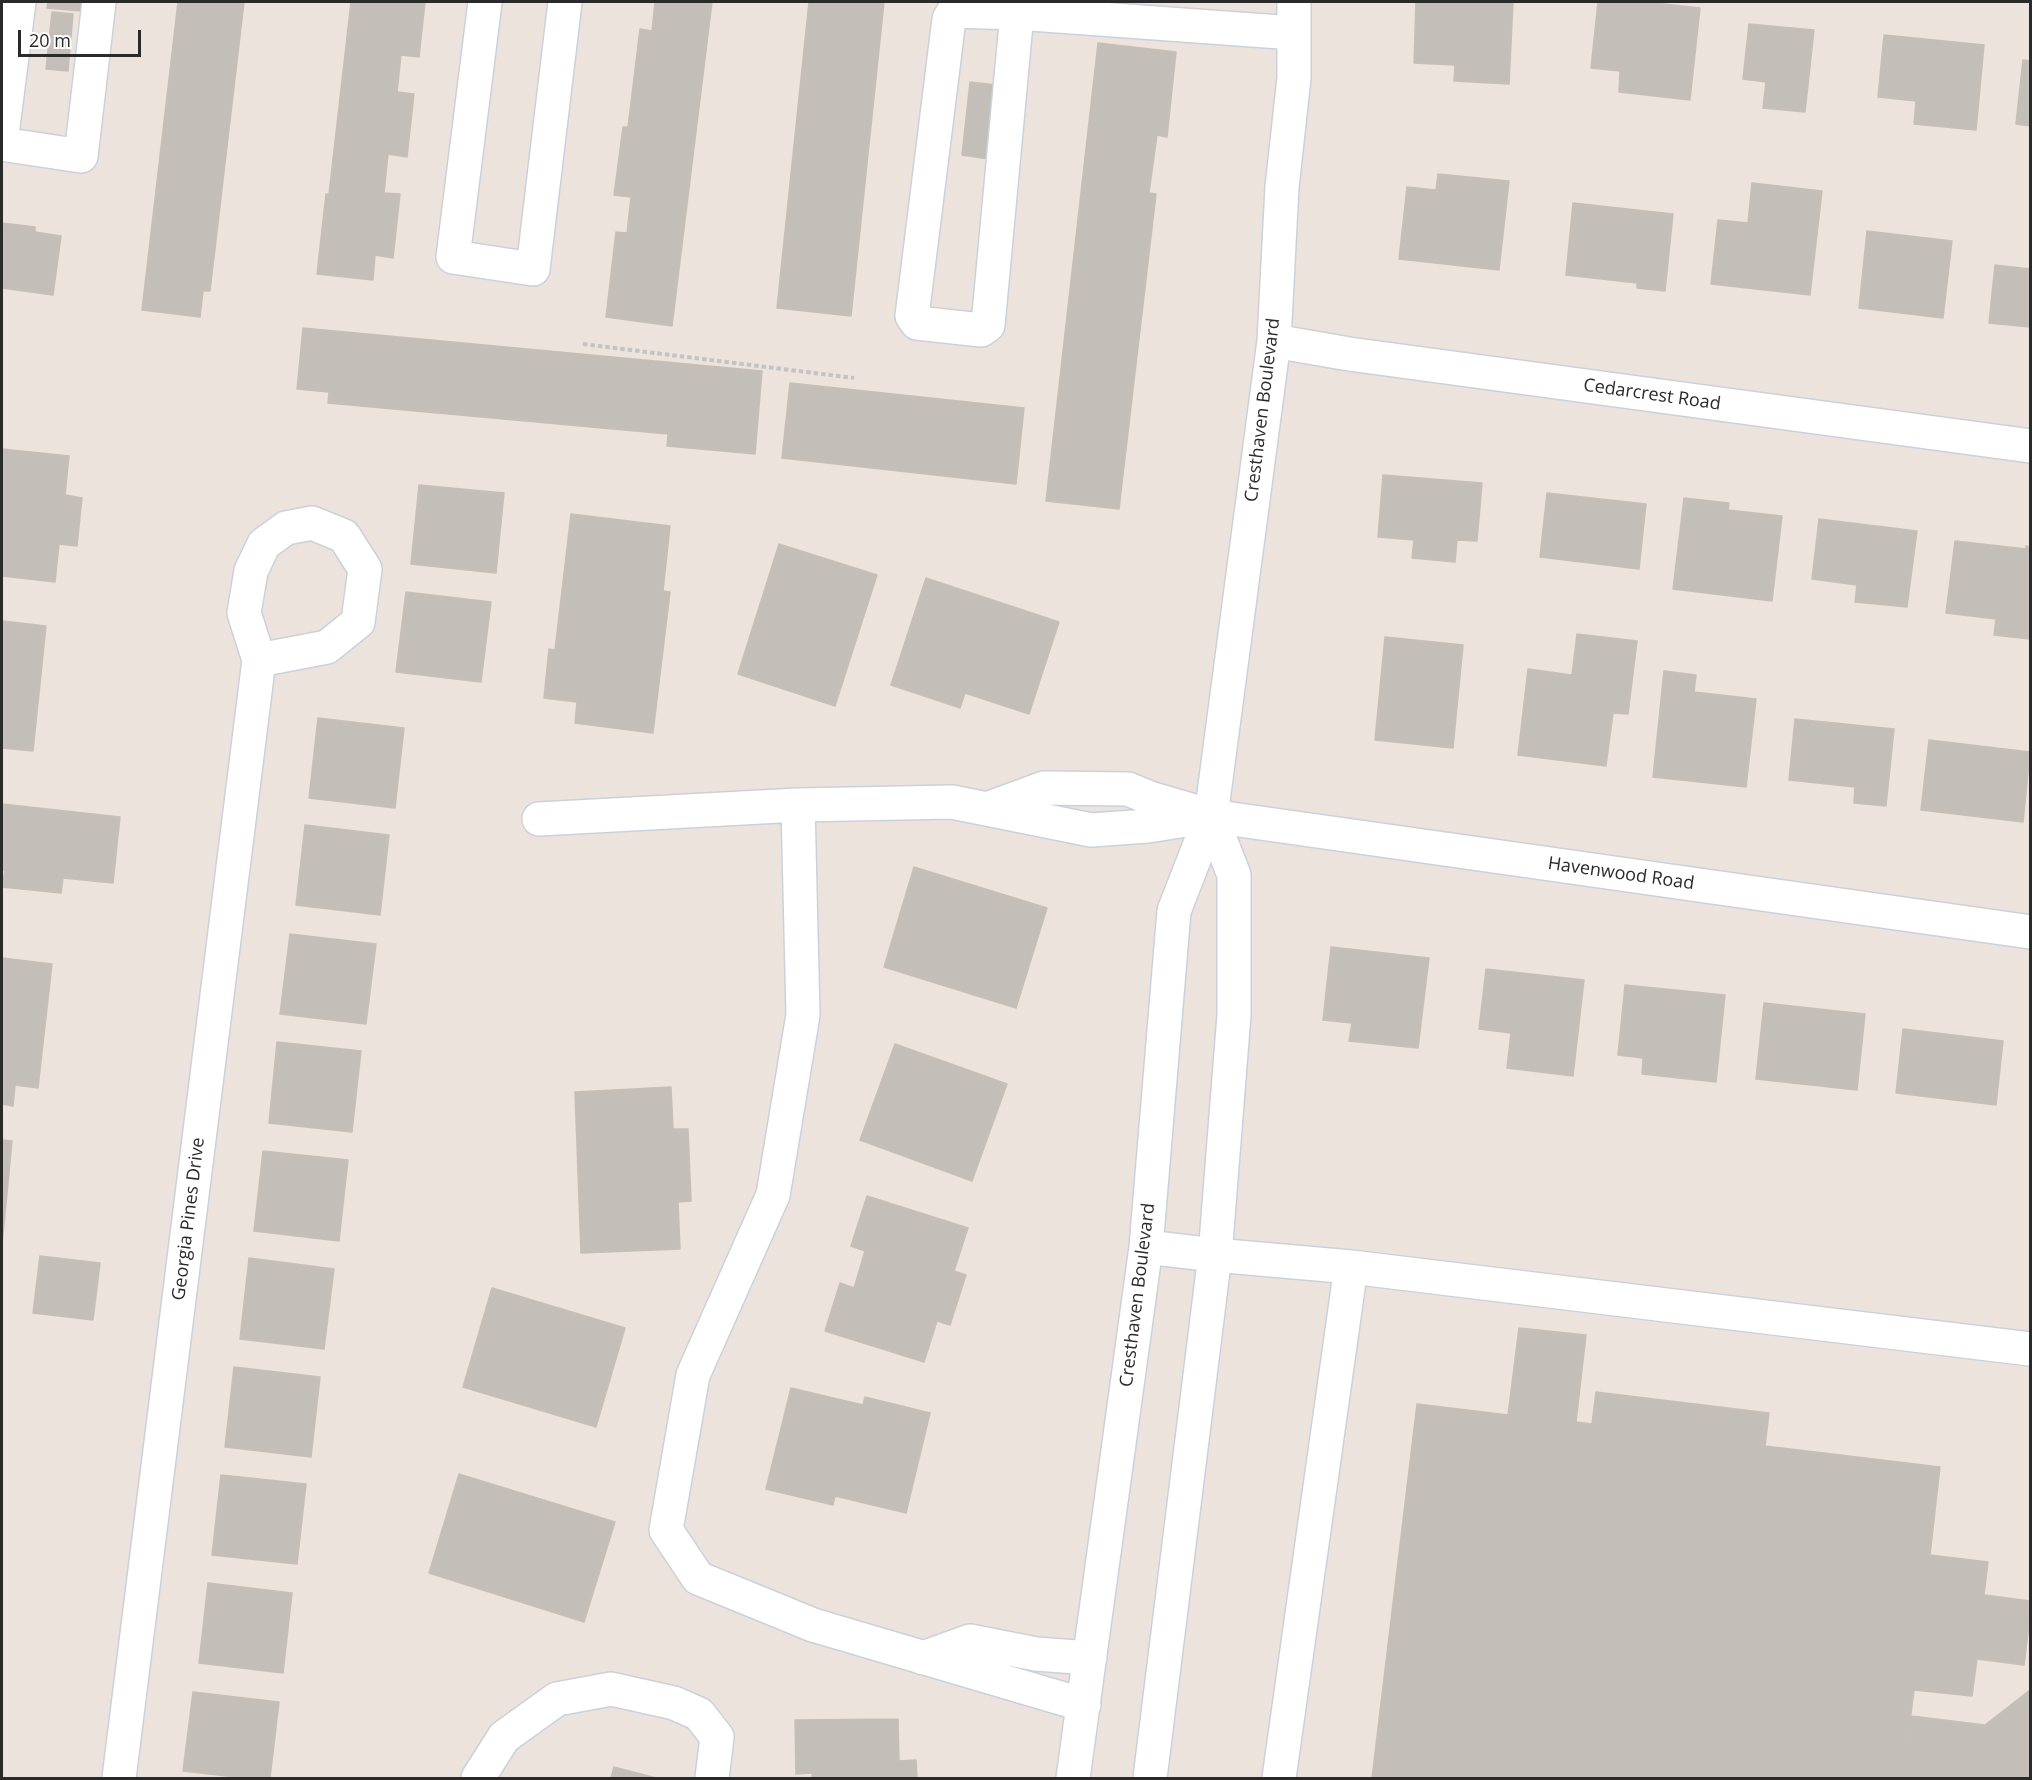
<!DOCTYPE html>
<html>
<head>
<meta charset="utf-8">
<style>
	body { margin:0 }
	#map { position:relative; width:2032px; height:1780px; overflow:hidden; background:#ece3dd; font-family:"Open Sans",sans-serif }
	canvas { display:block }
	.frame { position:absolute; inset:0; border:3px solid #2a2a2a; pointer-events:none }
	.scale { position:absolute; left:18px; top:30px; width:123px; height:27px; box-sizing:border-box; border:3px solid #2a2a2a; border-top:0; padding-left:8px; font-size:18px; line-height:21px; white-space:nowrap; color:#2a2a2a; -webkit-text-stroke:4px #fff; paint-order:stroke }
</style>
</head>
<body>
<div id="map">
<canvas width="2032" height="1780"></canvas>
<div class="frame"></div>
<div class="scale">20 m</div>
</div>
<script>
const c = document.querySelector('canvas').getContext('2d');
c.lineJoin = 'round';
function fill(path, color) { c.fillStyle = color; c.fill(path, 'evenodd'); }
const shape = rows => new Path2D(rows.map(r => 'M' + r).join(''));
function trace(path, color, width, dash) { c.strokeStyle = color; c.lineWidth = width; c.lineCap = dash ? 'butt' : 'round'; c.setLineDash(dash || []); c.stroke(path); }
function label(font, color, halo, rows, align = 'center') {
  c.font = font + ' "Open Sans",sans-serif'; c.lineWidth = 4.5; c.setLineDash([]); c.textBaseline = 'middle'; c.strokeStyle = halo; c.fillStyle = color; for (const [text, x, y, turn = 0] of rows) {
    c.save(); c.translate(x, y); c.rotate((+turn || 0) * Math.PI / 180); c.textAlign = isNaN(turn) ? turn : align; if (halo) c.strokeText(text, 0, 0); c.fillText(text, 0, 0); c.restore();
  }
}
const building = shape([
	[48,2,83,2,82,11,47,8,48,2],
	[178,2,244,2,210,291,203,291,200,317,142,310,178,2],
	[351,2,425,2,419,57,401,55,397,92,414,94,407,157,388,154,384,193,400,194,393,258,375,255,373,280,317,274,326,194,329,194,351,2],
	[655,2,712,2,672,326,606,317,616,232,627,233,631,197,614,195,623,127,628,127,640,29,652,31,655,2],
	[809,2,884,2,851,316,777,308,809,2],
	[1416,2,1513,2,1509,84,1454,81,1455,65,1414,63,1416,2],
	[1598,2,1646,2,1700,8,1690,100,1619,92,1620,71,1591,68,1598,2],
	[52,12,73,14,68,71,46,69,52,12],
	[1749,24,1814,30,1805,112,1763,108,1766,82,1743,79,1749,24],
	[1884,35,1984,45,1976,130,1914,124,1916,101,1878,97,1884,35],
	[1098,43,1176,52,1167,137,1157,135,1149,193,1156,194,1119,509,1046,501,1098,43],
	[2023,60,2030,61,2030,126,2016,124,2023,60],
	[970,82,1005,86,996,160,962,155,970,82],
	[1438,174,1509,181,1499,270,1399,259,1407,187,1436,190,1438,174],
	[1752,183,1822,191,1810,295,1711,284,1718,220,1748,223,1752,183],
	[1573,203,1673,214,1665,291,1637,288,1637,283,1566,275,1573,203],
	[2,223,35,227,35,232,61,236,53,295,2,288,2,223],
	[1867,231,1952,241,1943,318,1859,308,1867,231],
	[1995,265,2030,269,2030,327,1989,323,1995,265],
	[303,328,762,371,755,454,667,446,668,434,328,403,329,392,297,389,303,328],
	[790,383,1024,408,1016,484,782,458,790,383],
	[2,449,69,456,65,495,82,498,77,546,59,544,55,582,2,576,2,449],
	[1383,475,1482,483,1477,541,1457,540,1455,562,1412,558,1414,540,1378,537,1383,475],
	[419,485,504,493,496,573,411,564,419,485],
	[1547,493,1646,504,1639,569,1540,557,1547,493],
	[1684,498,1729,503,1728,510,1782,516,1772,601,1673,589,1684,498],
	[571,514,670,526,663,591,670,592,653,733,575,723,577,702,544,698,549,649,555,650,571,514],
	[1819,519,1917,531,1907,607,1855,602,1857,585,1812,579,1819,519],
	[1955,541,2026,549,2026,546,2030,547,2030,639,1994,635,1996,619,1946,613,1955,541],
	[779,544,877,575,835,706,738,674,779,544],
	[926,578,1059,622,1029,714,965,693,960,708,891,685,926,578],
	[406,592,491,602,481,682,396,672,406,592],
	[2,621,46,626,33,751,2,748,2,621],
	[1577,634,1637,641,1628,714,1613,713,1606,766,1518,755,1528,669,1572,675,1577,634],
	[1385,637,1463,645,1453,748,1375,740,1385,637],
	[1664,671,1696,675,1694,692,1756,699,1746,787,1653,777,1664,671],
	[318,718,404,728,395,808,309,798,318,718],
	[1795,719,1894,729,1886,806,1854,803,1855,787,1789,780,1795,719],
	[1929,740,2030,752,2023,822,1921,810,1929,740],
	[2,804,120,817,113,883,63,878,61,893,2,887,5,870,2,870,2,804],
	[305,825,389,835,380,915,296,905,305,825],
	[914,867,1047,908,1016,1008,884,967,914,867],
	[290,934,376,944,366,1024,280,1014,290,934],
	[1331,947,1429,958,1418,1048,1349,1041,1352,1023,1323,1020,1331,947],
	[2,958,52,964,38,1088,15,1085,13,1106,2,1104,2,958],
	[1486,969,1584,980,1573,1076,1507,1068,1511,1033,1479,1029,1486,969],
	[1625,985,1725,995,1716,1082,1642,1074,1643,1058,1618,1055,1625,985],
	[1764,1003,1865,1014,1857,1090,1756,1079,1764,1003],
	[1903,1029,2003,1041,1996,1105,1896,1093,1903,1029],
	[277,1042,361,1051,352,1132,269,1123,277,1042],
	[895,1044,1007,1084,972,1181,860,1140,895,1044],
	[671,1087,673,1129,688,1129,691,1201,678,1202,680,1249,581,1253,575,1092,671,1087],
	[2,1140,12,1141,2,1245,2,1140],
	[263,1151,348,1160,339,1241,254,1231,263,1151],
	[867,1196,968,1228,954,1271,966,1275,950,1325,937,1321,924,1362,825,1331,840,1283,854,1288,865,1251,851,1246,867,1196],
	[40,1256,100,1263,93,1320,33,1313,40,1256],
	[249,1258,334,1269,324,1349,240,1339,249,1258],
	[492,1288,625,1328,596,1427,463,1387,492,1288],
	[1519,1328,1586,1335,1576,1422,1592,1424,1596,1392,1769,1413,1765,1446,1940,1467,1930,1555,1988,1562,1984,1595,2030,1601,2030,1616,2024,1665,1977,1659,1972,1696,1914,1690,1903,1778,1372,1778,1417,1404,1508,1415,1519,1328],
	[234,1367,320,1377,311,1457,225,1447,234,1367],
	[791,1388,863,1405,865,1397,930,1413,906,1513,835,1496,833,1505,766,1489,791,1388],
	[459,1474,615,1522,584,1622,429,1573,459,1474],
	[221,1475,306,1484,297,1564,212,1555,221,1475],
	[208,1583,292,1593,283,1673,199,1663,208,1583],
	[2030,1690,2030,1778,1903,1778,1911,1716,1985,1725,2030,1690],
	[193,1692,279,1702,270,1778,244,1778,183,1771,193,1692],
	[898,1719,899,1761,916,1760,917,1778,812,1778,812,1773,796,1774,795,1720,898,1719],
	[614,1767,656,1778,611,1778,614,1767]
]);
fill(building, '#c4beb8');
trace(building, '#c7bfb6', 1.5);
const minor = shape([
	[485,2,453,257,533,269,565,2],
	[1017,13,988,325,981,330,917,323,912,316,949,19,954,11,1017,13,1294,33],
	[2,134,19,2],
	[2,144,81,156,99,2],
	[1274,341,1349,354,2030,446],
	[987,809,1044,788,1128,789,1150,798,1211,816,2030,932],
	[539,819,798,805],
	[1146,1247,1215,1255,1351,1267,2030,1349],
	[923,1658,970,1641,1036,1654,1090,1658],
	[1084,1705,813,1625,698,1578,666,1530,693,1375,773,1195,803,1015,798,805,952,802,1091,830,1148,826,1211,816],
	[119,1778,259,660,244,613,251,571,264,544,286,528,312,523,344,536,365,569,358,622,327,647,259,660],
	[478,1778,504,1737,557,1699,611,1689,674,1703,699,1714,717,1737,712,1778],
	[1073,1778,1146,1247,1174,911,1211,816,1274,341,1282,187,1294,78,1294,2],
	[1150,1778,1215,1255,1234,1015,1234,875,1211,816],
	[1279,1778,1351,1267]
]);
trace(minor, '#cbd1dc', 36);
trace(shape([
	[583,344,854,378]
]), '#c3c3c3', 4, [4.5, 3]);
trace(minor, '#fff', 33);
label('18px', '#2a2a2a', '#fff', [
	["Cedarcrest Road",1652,395,8],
	["Cresthaven Boulevard",1263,410,-83],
	["Havenwood Road",1621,874,8],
	["Georgia Pines Drive",189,1219,-83],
	["Cresthaven Boulevard",1138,1295,-83]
]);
</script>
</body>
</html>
